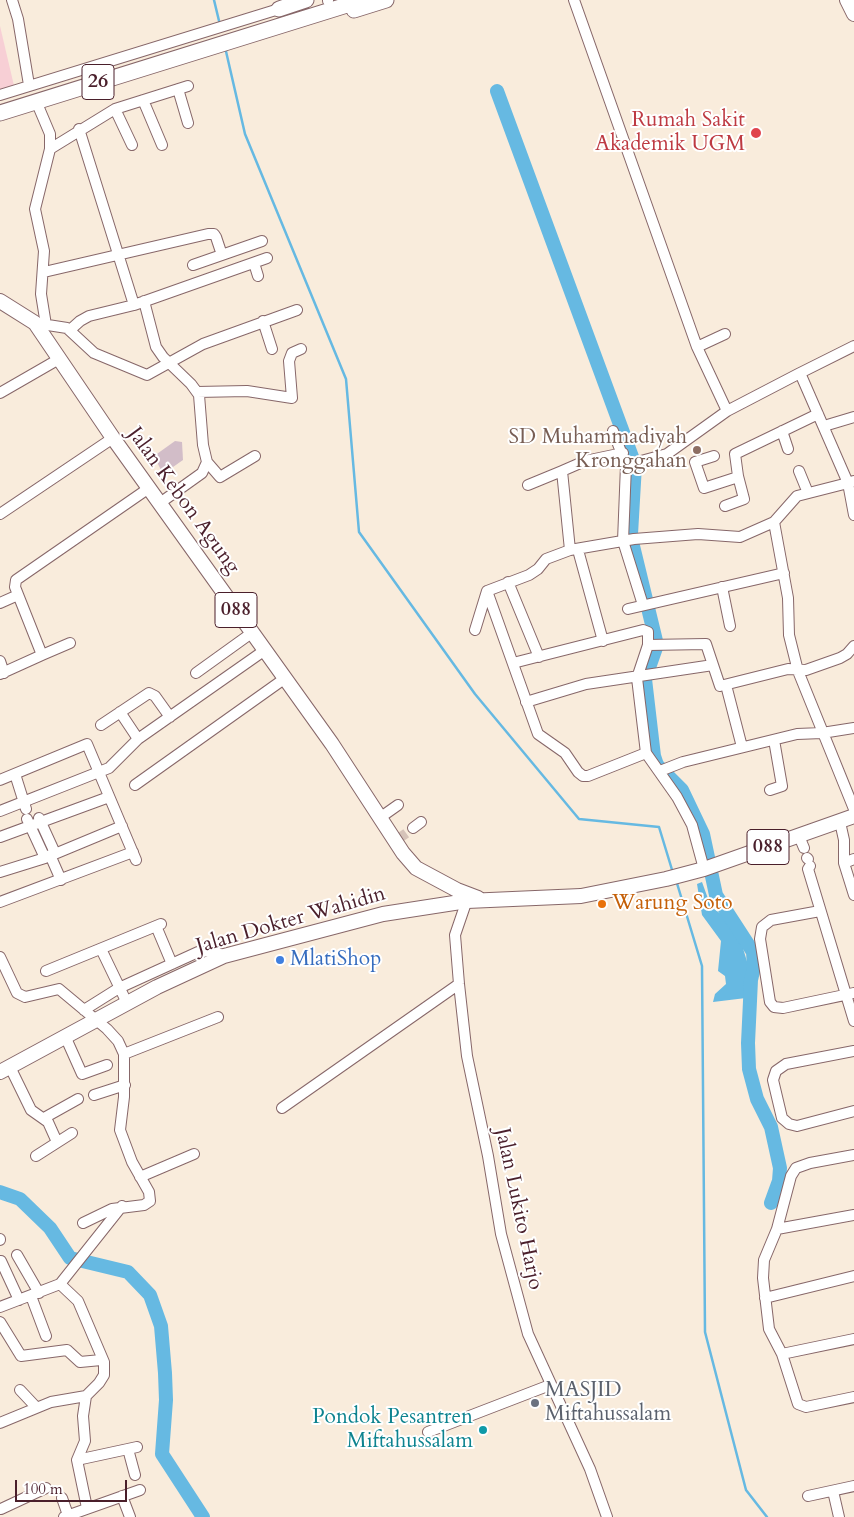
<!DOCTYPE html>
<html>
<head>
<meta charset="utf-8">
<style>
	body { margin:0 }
	#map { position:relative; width:854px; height:1517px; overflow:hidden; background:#f9ecdc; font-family:Cardo,serif }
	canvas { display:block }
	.scale { position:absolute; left:15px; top:1480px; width:112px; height:22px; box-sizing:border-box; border:2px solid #4a1f2b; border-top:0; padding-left:6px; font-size:15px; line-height:18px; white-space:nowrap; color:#4a1f2b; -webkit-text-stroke:4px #fff; paint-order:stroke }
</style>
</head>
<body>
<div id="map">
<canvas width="854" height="1517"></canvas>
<div class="scale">100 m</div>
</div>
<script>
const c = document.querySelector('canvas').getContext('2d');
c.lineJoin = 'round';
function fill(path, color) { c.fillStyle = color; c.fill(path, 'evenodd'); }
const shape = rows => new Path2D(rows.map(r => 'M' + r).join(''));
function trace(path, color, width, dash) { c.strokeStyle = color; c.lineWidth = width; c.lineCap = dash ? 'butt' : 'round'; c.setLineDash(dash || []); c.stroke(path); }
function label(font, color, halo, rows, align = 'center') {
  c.font = font + ' Cardo,serif'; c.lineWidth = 4; c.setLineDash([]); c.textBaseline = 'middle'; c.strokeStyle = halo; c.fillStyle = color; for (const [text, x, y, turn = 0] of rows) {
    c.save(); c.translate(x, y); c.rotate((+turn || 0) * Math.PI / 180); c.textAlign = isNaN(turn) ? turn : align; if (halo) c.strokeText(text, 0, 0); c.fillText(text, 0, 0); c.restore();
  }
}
fill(shape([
	[0,26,15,90,0,95]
]), '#f7cfd5');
fill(shape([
	[175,441,182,442,183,460,163,474,154,456]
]), '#d2bdc8');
fill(shape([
	[702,882,711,907,724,916,742,945,749,968,746,998,713,1002,715,994,726,984,725,976,718,971,721,941,702,915,697,884]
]), '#66b9e2');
trace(shape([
	[214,0,220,25],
	[225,47,245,134,346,379,359,532,475,694,579,819,659,827,673,873],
	[676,880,702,966,705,1332,746,1490,767,1517]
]), '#66b9e2', 2.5);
trace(shape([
	[497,91,635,465,631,534],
	[633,546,657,645,645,679,654,756,657,765,682,790,703,834,716,895,753,952,754,967,751,980,748,1043,749,1069,757,1099,771,1127,780,1168,779,1181,771,1203],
	[0,1192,20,1199,50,1228,70,1258,128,1272,150,1295,161,1326,165,1373,166,1400,162,1454,203,1517]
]), '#66b9e2', 14);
trace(shape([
	[398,839,408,832]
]), '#d6c3b9', 10, [10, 5]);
const minor = shape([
	[12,0,18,19,29,85],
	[328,0,328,1],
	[574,0,697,347,727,411],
	[178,89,188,123],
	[0,95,279,9],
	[143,100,162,145],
	[39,108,50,134,50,149,35,209,44,251,41,294,46,325],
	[115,109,132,145],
	[79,129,134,305],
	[50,149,115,109,188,86],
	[254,263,258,276],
	[193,265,262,241],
	[44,272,208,234,214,234,216,237,222,255],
	[144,301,156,347,163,357,191,384,199,395,203,445,207,462,202,473,160,503],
	[263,321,272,349],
	[35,323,67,328,94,353,147,375,203,344,297,310],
	[70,330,80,321,89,316,134,305,267,258],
	[854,346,800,373,848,483,854,481],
	[697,347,725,334],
	[197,392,247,391,292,398,289,361,292,353,301,349],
	[0,393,59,359],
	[824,426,854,417],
	[613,431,626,465,623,541,643,605],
	[782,431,788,449],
	[623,453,585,461,562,471,570,550,634,539,698,534,740,537,774,522,797,496,848,483,854,515],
	[714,456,695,462,704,488,738,477],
	[207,462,220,477,255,456],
	[626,465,667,454,727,411,800,373],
	[799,471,808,493],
	[528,485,562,471],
	[725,506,744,499,738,476,735,454,818,414],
	[0,514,113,438],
	[774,522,788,598,789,635,798,671,854,809],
	[578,550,603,641],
	[508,582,539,657],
	[722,587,730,626],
	[487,591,538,734,565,753,578,772,583,776,588,776,646,753],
	[0,603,18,595],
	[628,609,784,573],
	[475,630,487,591,529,575,538,569,546,559,570,550],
	[648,645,706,644,720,686,788,669,806,670,840,658,847,654,854,646],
	[42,655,70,643],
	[0,661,4,673],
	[513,663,643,630,648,632,648,645,637,678,646,753,677,797,692,825,704,869],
	[196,673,253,632],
	[0,674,42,655,15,587,16,580,149,488],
	[726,685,742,747],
	[526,702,586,684,713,665],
	[120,712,138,739],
	[101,725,149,693,155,696,170,717],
	[660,771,683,762,797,734,822,733,854,728],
	[15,774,26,809],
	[0,780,87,744,136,860],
	[135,785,284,679],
	[770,790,782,786,774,740],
	[0,811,109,768,138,739,265,650],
	[381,817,398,805],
	[39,818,55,853],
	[27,819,45,858],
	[840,822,844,840,844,863,854,895],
	[413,828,421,822],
	[799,836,804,848],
	[0,837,109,797],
	[50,855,61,880],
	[807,858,808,859],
	[844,863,854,859],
	[810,866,808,869,854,1021],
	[0,872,45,858,122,826],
	[468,897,455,935,459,984,467,1056,488,1156,501,1234,528,1334,590,1469,607,1517],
	[0,902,133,852],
	[820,911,771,920,762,927,760,939,770,1002,774,1007,783,1008,854,993],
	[156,926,172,964],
	[101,949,127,1003],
	[0,957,17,993,25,997,59,989,107,1029,118,1041,124,1054,124,1097,120,1130,132,1162,149,1192,150,1201,144,1205,112,1209,83,1223],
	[46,971,161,924],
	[84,1010,119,988,198,952,214,951,224,956],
	[65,1036,82,1074,107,1065],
	[854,1051,786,1064,776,1071,773,1080,782,1118,789,1124,797,1126,854,1111],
	[124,1054,218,1017],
	[10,1067,31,1110,48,1122,57,1142],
	[94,1095,125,1085],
	[282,1108,459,984],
	[44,1118,78,1099],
	[854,1155,810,1163,796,1168,791,1176,777,1229,764,1260,763,1278,769,1329,782,1354,798,1404,806,1407,854,1397],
	[36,1156,72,1133],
	[140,1177,194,1154],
	[777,1229,854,1215],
	[0,1240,0,1239],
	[17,1255,39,1293],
	[1,1261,19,1300],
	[60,1284,78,1301,104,1362],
	[31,1296,46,1336],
	[765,1298,854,1276],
	[0,1307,60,1284,122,1206],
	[0,1322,21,1356,67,1350,80,1362,101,1360,104,1362,104,1375,99,1383,86,1396],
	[782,1354,854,1339],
	[20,1390,36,1407],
	[0,1423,51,1402,86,1396,83,1416,85,1441,77,1460,87,1508],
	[428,1432,550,1385],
	[128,1449,135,1475],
	[77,1460,137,1447],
	[833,1491,839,1517],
	[122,1496,130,1517],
	[808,1496,854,1486],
	[62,1498,68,1515],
	[1,1509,46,1488],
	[64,1517,140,1490]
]);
const major = shape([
	[847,0,854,14],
	[0,301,35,323,113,438,332,744,403,853,416,868,457,890,478,898],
	[0,1072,157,987,224,956,383,914,467,901,581,896,666,879,704,869,854,816]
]);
const highway = shape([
	[279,9,306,0],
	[354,10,386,0],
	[0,113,363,0]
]);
trace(minor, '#876769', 12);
trace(major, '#876769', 16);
trace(highway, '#876769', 17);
trace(minor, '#fff', 10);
trace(major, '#fff', 14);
trace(highway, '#fff', 15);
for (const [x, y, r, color] of [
	[756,133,6,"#e0444e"],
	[697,450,5,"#8d6e63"],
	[602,904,5,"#e8710a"],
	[280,960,5,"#3f7fe0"],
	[535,1403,5,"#6b7280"],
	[483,1430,5,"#0f9aa8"]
]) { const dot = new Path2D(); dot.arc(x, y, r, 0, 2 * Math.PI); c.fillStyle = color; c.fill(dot); trace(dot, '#fff', 2); }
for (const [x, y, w] of [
	[98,82,32],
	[236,610,42],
	[768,847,42]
]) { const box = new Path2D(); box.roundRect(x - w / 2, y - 17.5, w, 35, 4); c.fillStyle = '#fff'; c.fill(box); trace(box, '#4a1f2b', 1); }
label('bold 20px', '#4a1f2b', null, [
	["26",98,82],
	["088",236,610],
	["088",768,847]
]);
label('21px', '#be3a42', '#fff', [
	["Rumah Sakit",745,121],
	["Akademik UGM",745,145]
], 'right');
label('21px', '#785e54', '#fff', [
	["SD Muhammadiyah",687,438],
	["Kronggahan",687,462]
], 'right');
label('21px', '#4a1f2b', '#fff', [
	["Jalan Kebon Agung",183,501,54],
	["Jalan Dokter Wahidin",291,921,-16],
	["Jalan Lukito Harjo",518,1209,78]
]);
label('21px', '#c56008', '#fff', [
	["Warung Soto",612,904]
], 'left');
label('21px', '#366cbe', '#fff', [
	["MlatiShop",290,960]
], 'left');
label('21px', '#5b616d', '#fff', [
	["MASJID",545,1391],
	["Miftahussalam",545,1415]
], 'left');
label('21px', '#0d838f', '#fff', [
	["Pondok Pesantren",473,1418],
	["Miftahussalam",473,1442]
], 'right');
</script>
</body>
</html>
